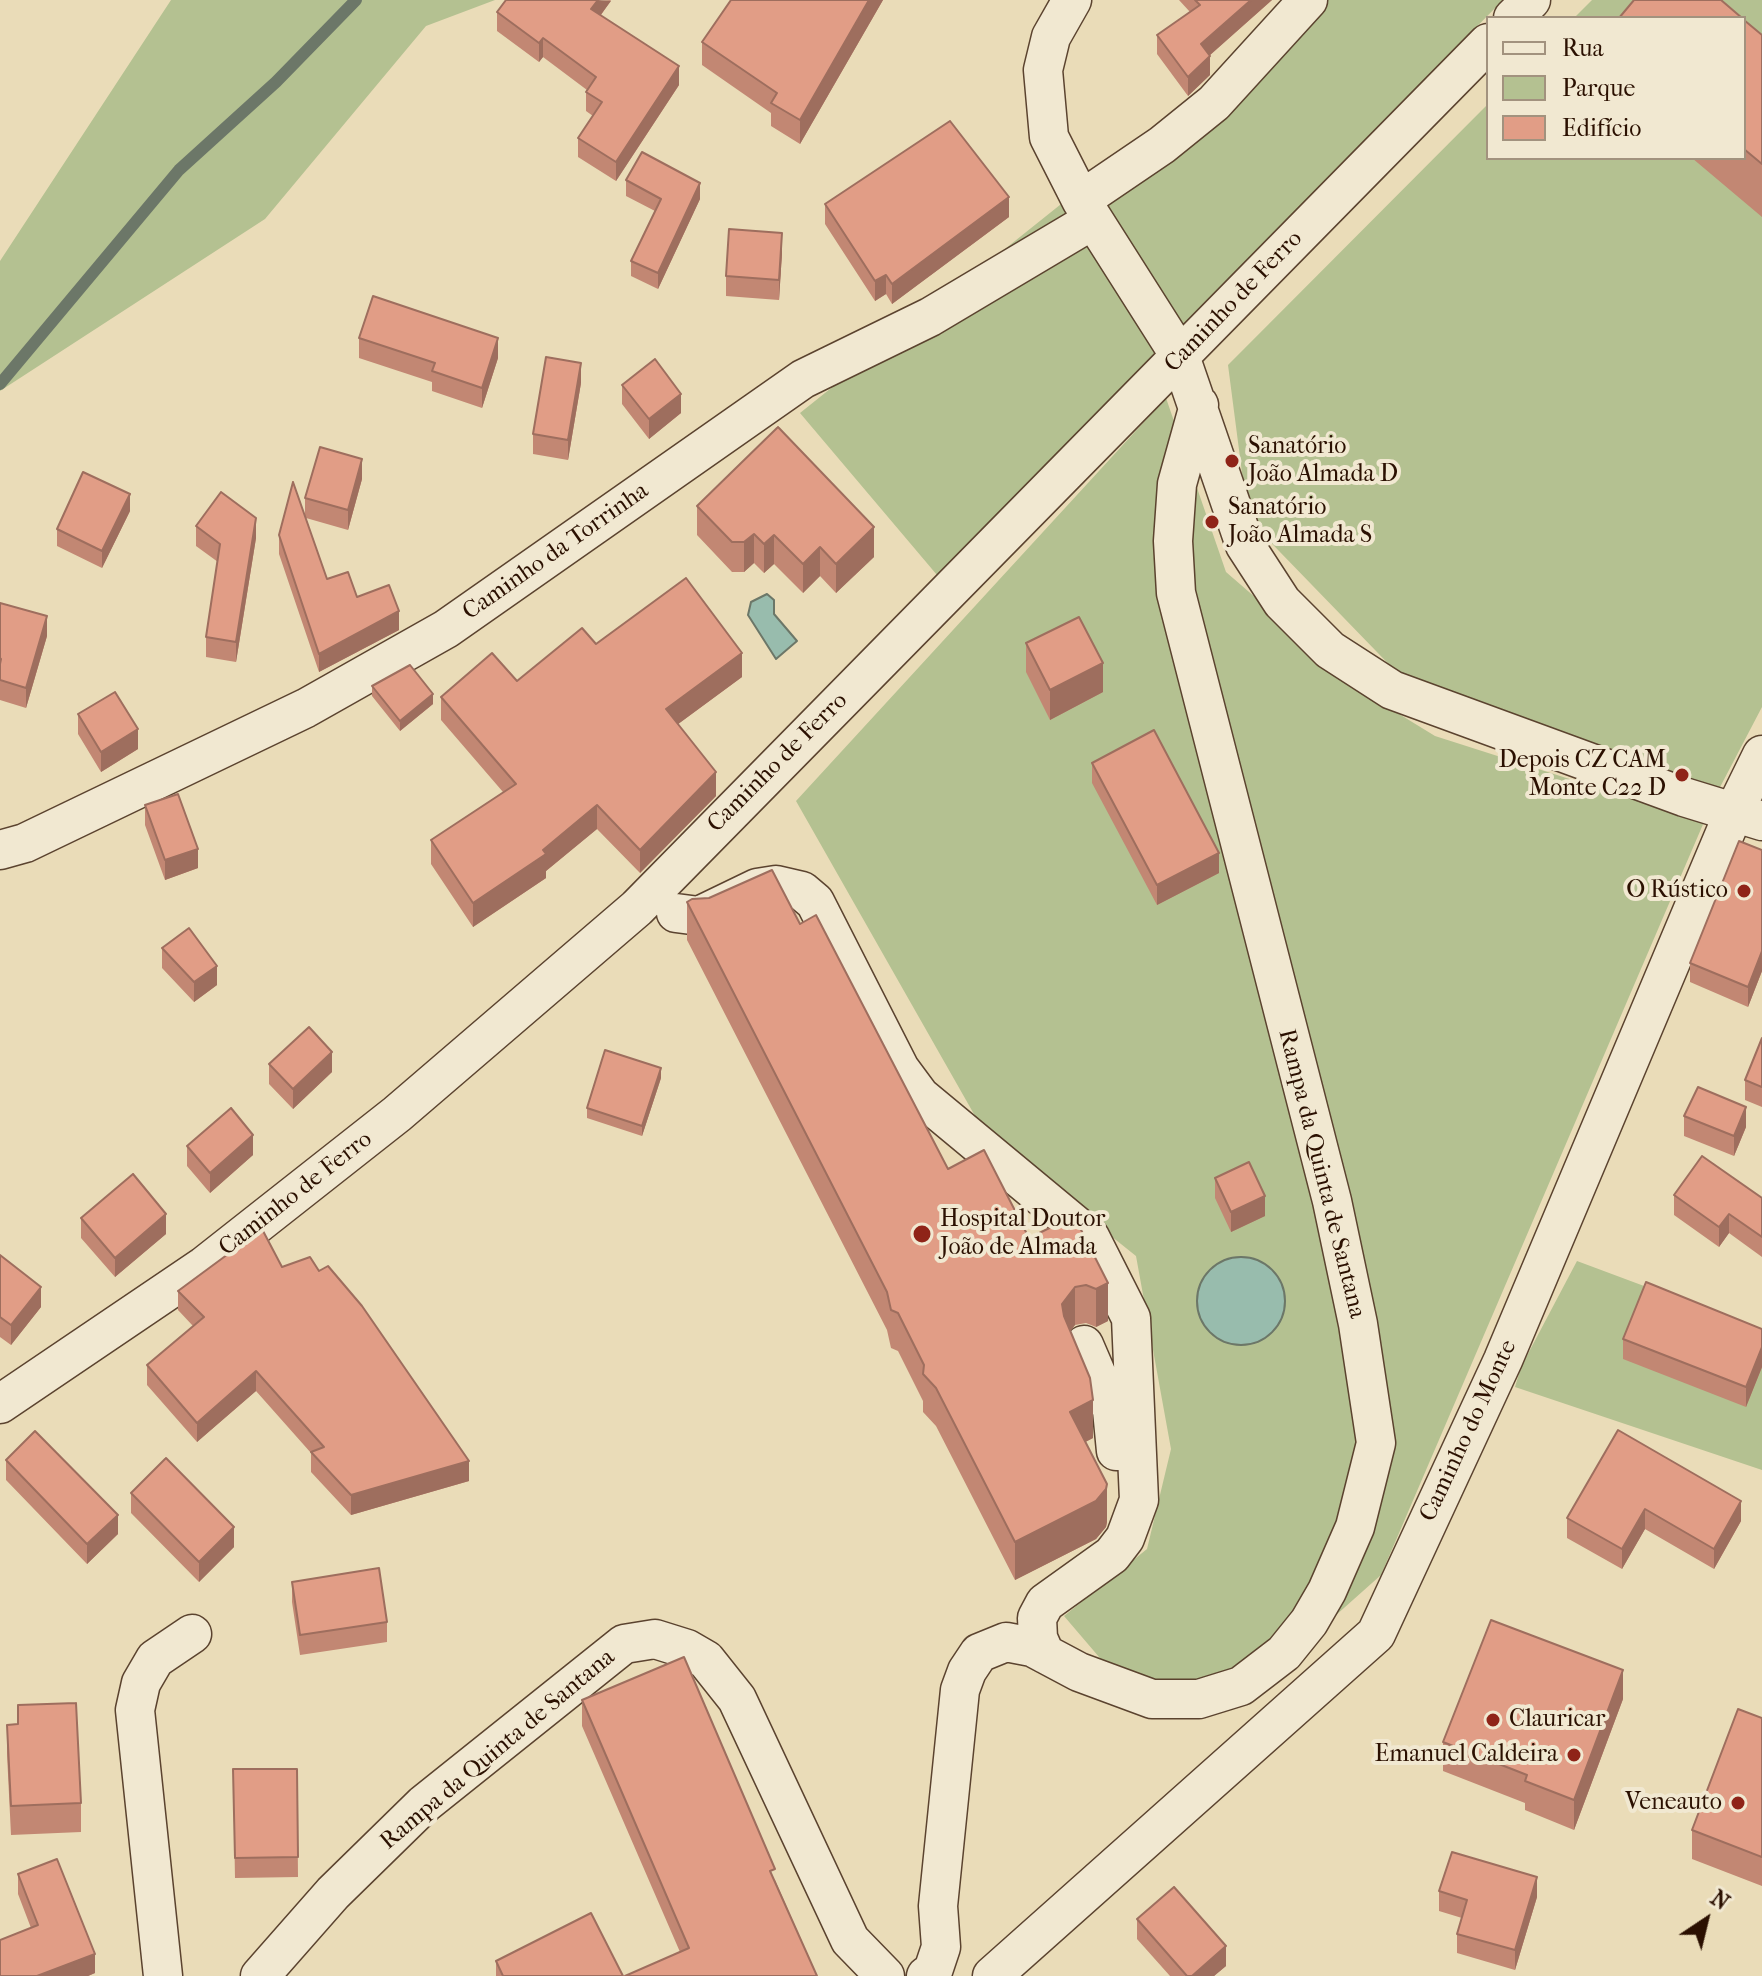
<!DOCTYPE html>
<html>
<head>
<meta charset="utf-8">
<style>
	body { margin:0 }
	#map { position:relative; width:1762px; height:1976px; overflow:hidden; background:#eadcb8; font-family:"IM FELL French Canon",serif }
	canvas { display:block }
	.legend { position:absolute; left:1486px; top:16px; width:260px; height:144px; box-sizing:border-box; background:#f1e8d1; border:2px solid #a2927e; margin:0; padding:10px 14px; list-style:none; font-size:24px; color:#2b1001 }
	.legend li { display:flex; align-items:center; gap:16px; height:40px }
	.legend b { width:40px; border:2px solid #a2927e }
	.north { position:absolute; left:1666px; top:1880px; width:80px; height:80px; -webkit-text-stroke:6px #f1e8d1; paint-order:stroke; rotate:35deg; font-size:22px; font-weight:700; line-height:32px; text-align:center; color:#2b1001 }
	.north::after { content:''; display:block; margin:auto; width:28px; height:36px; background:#2b1001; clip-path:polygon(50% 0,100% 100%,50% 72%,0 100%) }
</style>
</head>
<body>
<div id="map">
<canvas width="1762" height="1976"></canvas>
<ul class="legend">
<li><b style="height:10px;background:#f1e8d1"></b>Rua</li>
<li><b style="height:22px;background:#b4c191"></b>Parque</li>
<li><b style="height:22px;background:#e19d86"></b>Edifício</li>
</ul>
<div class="north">N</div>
</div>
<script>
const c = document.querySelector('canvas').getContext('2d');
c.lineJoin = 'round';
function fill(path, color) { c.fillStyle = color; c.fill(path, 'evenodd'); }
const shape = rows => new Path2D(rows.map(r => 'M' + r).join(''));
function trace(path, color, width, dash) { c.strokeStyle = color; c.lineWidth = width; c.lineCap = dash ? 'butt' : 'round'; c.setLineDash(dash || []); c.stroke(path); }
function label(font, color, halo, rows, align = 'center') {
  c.font = font + ' "IM FELL French Canon",serif'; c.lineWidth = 8; c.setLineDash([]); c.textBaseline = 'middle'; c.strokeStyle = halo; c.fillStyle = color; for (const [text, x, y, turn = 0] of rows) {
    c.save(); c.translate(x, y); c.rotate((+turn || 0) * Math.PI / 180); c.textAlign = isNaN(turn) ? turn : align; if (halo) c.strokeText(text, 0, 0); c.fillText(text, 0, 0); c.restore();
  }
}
fill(shape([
	[171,0,495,0,426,26,265,219,0,391,0,261],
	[1316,0,1503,0,937,575,800,413],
	[1592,0,1762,0,1762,707,1718,791,1407,683,1248,519,1228,365,1488,104,1488,158,1744,158,1744,18,1574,18],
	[1166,398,1226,572,1368,695,1435,736,1704,822,1381,1575,1262,1681,1174,1686,1105,1664,1064,1616,1147,1549,1171,1449,1136,1256,987,1137,796,801],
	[1577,1261,1762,1330,1762,1470,1515,1387,1521,1367]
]), '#b4c191');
const water = shape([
	[767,594,774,600,774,614,797,641,776,659,748,615,751,602,767,594],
	'1197 1301a44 44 0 1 1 88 0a44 44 0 1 1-88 0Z'
]);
fill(water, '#98bcad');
trace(water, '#6c7768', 2);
trace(shape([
	[0,384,179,170,276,82,356,0]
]), '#6c7768', 12);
const minor = shape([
	[1072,0,1051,37,1043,70,1049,137,1081,200,1180,356,1245,545,1282,602,1330,650,1392,690,1684,797,1762,821],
	[1513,18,1531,0],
	[1081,200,1162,145,1214,103,1308,0],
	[0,850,25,843,306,708,446,629,803,379,930,317,1093,220],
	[676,913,699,916,757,888,776,885,802,891,815,902,900,1069,920,1096,1090,1237,1131,1318,1139,1500,1125,1538,1112,1555,1045,1603,1037,1618,1038,1638,1045,1654],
	[1084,1345,1112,1410,1116,1451],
	[0,1404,204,1266,397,1114,637,908,1488,43],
	[163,1976,135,1710,141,1683,155,1659,192,1634],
	[260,1976,333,1893,424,1804,624,1644,655,1639,687,1649,706,1660,737,1699,850,1940,885,1976],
	[926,1976,933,1971,941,1947,938,1906,960,1690,967,1671,979,1653,1006,1642,1032,1647,1079,1672,1152,1699,1199,1699,1241,1686,1284,1653,1309,1622,1327,1591,1355,1527,1376,1443,1358,1324,1332,1201,1176,593,1173,541,1177,484,1199,405],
	[992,1976,1376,1634,1503,1360,1734,812,1762,755]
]);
trace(minor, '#5b432f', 41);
trace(minor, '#f1e8d1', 38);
fill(shape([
	[611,0,601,15,679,85,616,181,578,157,578,138,593,116,586,111,586,92,587,90,543,57,539,62,497,31,497,12],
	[731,0,883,0,800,144,771,126,771,113,702,65,702,42],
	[1179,0,1272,0,1209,56,1210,75,1188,96,1157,54,1157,35,1190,12],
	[1744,20,1762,35,1762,217,1692,158,1744,158],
	[626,180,700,199,658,289,631,276,631,261,655,211,626,196],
	[825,204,1009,217,892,304,886,294,875,301,825,224],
	[782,253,779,300,726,296,726,276],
	[359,338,498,358,482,408,432,391,432,382,359,358],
	[581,383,568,460,533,454,533,434],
	[622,385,681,413,649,439,622,404],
	[362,479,348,530,306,518,327,579,357,597,399,630,319,672,279,554,279,535,305,516,305,498],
	[697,506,874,557,836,593,820,576,803,593,774,564,764,573,754,563,744,572,732,572,697,535],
	[130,511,102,568,57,546,57,529],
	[196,526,256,538,236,662,206,657,206,637,218,562,196,546],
	[0,603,47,636,26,708,0,700],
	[1026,643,1103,692,1050,720,1026,672],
	[596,644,742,677,678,724,716,796,640,873,597,829,546,871,546,878,473,927,431,864,431,840,503,792,441,720,441,697,517,681],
	[372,686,433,704,400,731,372,696],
	[78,714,138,749,101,772,78,734],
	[1092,763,1219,873,1157,905,1092,783],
	[145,805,198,868,165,880,145,825],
	[1762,850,1762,971,1748,1007,1690,982,1690,963],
	[687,902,800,924,948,1169,1029,1238,1074,1216,1108,1321,1096,1327,1086,1323,1075,1325,1070,1331,1093,1438,1085,1442,1107,1522,1106,1527,1096,1539,1015,1580,936,1426,923,1412,923,1401,898,1351,891,1348,887,1330,687,940],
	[162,948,217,985,194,1002,162,968],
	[1762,1038,1762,1107,1745,1100,1745,1080],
	[269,1064,332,1072,293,1109,269,1084],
	[661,1078,642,1136,587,1118,587,1108],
	[1684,1116,1746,1127,1734,1156,1684,1136],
	[187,1146,253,1155,210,1193,187,1166],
	[1215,1178,1265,1216,1231,1232,1215,1198],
	[1674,1195,1762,1198,1762,1257,1729,1233,1719,1247,1674,1215],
	[81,1218,166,1234,115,1277,81,1238],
	[0,1255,41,1307,11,1345,0,1337],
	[282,1267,319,1271,469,1481,351,1515,311,1472,311,1453,256,1391,197,1442,147,1385,147,1365,193,1326,178,1310,178,1291],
	[1762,1329,1762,1367,1746,1407,1623,1359,1623,1339],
	[1618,1430,1741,1521,1714,1569,1645,1529,1622,1569,1567,1538,1567,1518],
	[6,1460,118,1534,87,1564,6,1480],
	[131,1493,234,1547,199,1582,131,1513],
	[292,1582,387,1622,387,1642,300,1655,292,1602],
	[1623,1699,1574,1830,1525,1810,1525,1803,1443,1771,1443,1742],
	[582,1700,775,1880,817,1976,680,1952,582,1726],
	[1762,1718,1762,1886,1692,1859,1692,1830],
	[18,1724,81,1803,81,1832,11,1835,7,1754,7,1725],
	[233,1769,297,1769,298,1877,235,1878],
	[18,1874,95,1973,88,1976,0,1976,31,1928,18,1894],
	[1439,1891,1537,1897,1515,1970,1457,1953,1457,1934,1462,1918,1439,1911],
	[1137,1919,1226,1966,1214,1976,1170,1976,1137,1939],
	[496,1961,623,1976,496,1976]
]), '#c28773');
fill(shape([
	[598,0,611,1,591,28,591,9],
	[869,0,883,0,800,144,800,120],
	[1251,0,1272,0,1201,63,1201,44],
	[543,38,543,57,539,62,539,43],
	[1210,56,1210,75,1188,96,1188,77],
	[679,66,679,85,616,181,616,162],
	[700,183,700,199,658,289,658,273],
	[1009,197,1009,217,892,304,892,284],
	[782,233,782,253,779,300,779,280],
	[886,275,886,294,875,301,875,281],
	[498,338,498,358,482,408,482,388],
	[581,363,581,383,568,460,568,440],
	[681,394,681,413,649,439,649,419],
	[362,459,362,479,348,530,348,510],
	[130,494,130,511,102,568,102,551],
	[256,518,256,538,236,662,236,642],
	[874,527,874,557,836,593,836,564],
	[754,534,754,563,744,572,744,542],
	[774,535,774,564,764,573,764,544],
	[820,547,820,576,803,593,803,564],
	[399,611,399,630,319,672,319,654],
	[47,616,47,636,26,708,26,688],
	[742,653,742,677,666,733,666,709],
	[1103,663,1103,692,1050,720,1050,690],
	[433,694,433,704,400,731,400,721],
	[138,729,138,749,101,772,101,752],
	[716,772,716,796,640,873,640,850],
	[597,805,597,829,546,871,546,878,473,927,473,903,543,850],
	[198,849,198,868,165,880,165,860],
	[1219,853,1219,873,1157,905,1157,885],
	[1762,951,1762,971,1748,1007,1748,987],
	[217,966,217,985,194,1002,194,982],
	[332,1052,332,1072,293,1109,293,1089],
	[661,1068,661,1078,642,1136,642,1126],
	[1746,1107,1746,1127,1734,1156,1734,1136],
	[253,1135,253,1155,210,1193,210,1173],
	[1265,1196,1265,1216,1231,1232,1231,1212],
	[166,1214,166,1234,115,1277,115,1258],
	[1729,1214,1729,1233,1719,1247,1719,1227],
	[1108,1283,1108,1321,1096,1327,1096,1289],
	[41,1287,41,1307,11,1345,11,1325],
	[1075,1287,1075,1325,1062,1342,1062,1304],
	[1762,1347,1762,1367,1746,1407,1746,1387],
	[256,1371,256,1391,197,1442,197,1423],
	[1093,1400,1093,1438,1070,1450,1070,1412],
	[469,1461,469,1481,351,1515,351,1495],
	[1107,1484,1107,1522,1106,1527,1096,1539,1015,1580,1015,1542],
	[1741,1501,1741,1521,1714,1569,1714,1549],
	[1645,1509,1645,1529,1622,1569,1622,1549],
	[118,1515,118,1534,87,1564,87,1544],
	[234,1527,234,1547,199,1582,199,1562],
	[1623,1670,1623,1699,1574,1830,1574,1800],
	[1537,1877,1537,1897,1515,1970,1515,1950],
	[1226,1946,1226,1966,1214,1976,1192,1976],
	[95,1954,95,1973,88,1976,37,1976]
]), '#9e6e5e');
const building = shape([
	[506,0,598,0,591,9,679,66,616,162,578,138,602,102,586,92,596,77,543,38,539,43,497,12,506,0],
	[731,0,869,0,800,120,771,103,777,93,702,42,731,0],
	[1195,0,1251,0,1201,44,1210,56,1188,77,1157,35,1200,5,1195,0],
	[1634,0,1721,0,1742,18,1619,18,1634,0],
	[1744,20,1762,35,1762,164,1744,149,1744,20],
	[950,121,1009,197,892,284,886,275,875,281,825,204,950,121],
	[642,152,700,183,658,273,631,261,661,199,626,180,642,152],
	[729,229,782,233,779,280,726,276,729,229],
	[373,296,498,338,482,388,432,371,435,363,359,338,373,296],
	[546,357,581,363,568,440,533,434,546,357],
	[655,359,681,394,649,419,622,385,655,359],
	[778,427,874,527,836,564,820,547,803,564,774,535,764,544,754,534,744,542,732,542,697,506,778,427],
	[320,447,362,459,348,510,305,498,320,447],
	[83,472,130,494,102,551,57,529,83,472],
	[293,482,327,579,348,572,357,597,389,585,399,611,319,654,279,535,293,482],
	[221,492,256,518,236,642,206,637,220,544,196,526,221,492],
	[686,578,742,653,666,709,716,772,640,850,597,805,543,850,546,854,473,903,431,840,516,784,441,697,492,653,517,681,582,628,596,644,686,578],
	[0,603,47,616,26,688,0,680,0,664,1,659,0,658,0,603],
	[1079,617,1103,663,1050,690,1026,643,1079,617],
	[410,665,433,694,400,721,372,686,410,665],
	[115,692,138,729,101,752,78,714,115,692],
	[1154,730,1219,853,1157,885,1092,763,1154,730],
	[178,794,198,849,165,860,145,805,178,794],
	[1739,841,1762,850,1762,951,1748,987,1690,963,1739,841],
	[772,870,800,924,816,915,948,1169,984,1150,1029,1238,1074,1216,1108,1283,1096,1289,1086,1285,1075,1287,1062,1304,1064,1316,1090,1378,1093,1400,1070,1412,1107,1484,1106,1489,1096,1501,1015,1542,936,1388,923,1374,924,1365,898,1313,891,1310,887,1292,687,902,692,899,709,898,772,870],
	[189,928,217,966,194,982,162,948,189,928],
	[309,1027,332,1052,293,1089,269,1064,309,1027],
	[1762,1038,1762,1087,1745,1080,1762,1038],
	[605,1050,661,1068,642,1126,587,1108,605,1050],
	[1698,1087,1746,1107,1734,1136,1684,1116,1698,1087],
	[231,1108,253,1135,210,1173,187,1146,231,1108],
	[1702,1156,1762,1198,1762,1237,1729,1214,1719,1227,1674,1195,1702,1156],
	[1249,1162,1265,1196,1231,1212,1215,1178,1249,1162],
	[133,1174,166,1214,115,1258,81,1218,133,1174],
	[262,1229,282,1267,310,1257,319,1271,328,1266,362,1306,469,1461,351,1495,311,1452,324,1447,256,1371,197,1423,147,1365,204,1317,178,1291,262,1229],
	[0,1255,41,1287,11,1325,0,1317,0,1255],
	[1646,1282,1762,1329,1762,1347,1746,1387,1623,1339,1646,1282],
	[1618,1430,1741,1501,1714,1549,1645,1509,1622,1549,1567,1518,1618,1430],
	[35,1431,118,1515,87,1544,6,1460,35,1431],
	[166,1458,234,1527,199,1562,131,1493,166,1458],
	[379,1568,387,1622,300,1635,292,1582,379,1568],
	[1491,1620,1623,1670,1574,1800,1525,1781,1527,1775,1443,1742,1491,1620],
	[684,1657,775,1869,770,1871,817,1976,625,1976,689,1948,582,1700,684,1657],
	[76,1703,81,1803,11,1806,7,1725,18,1724,18,1705,76,1703],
	[1738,1709,1762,1718,1762,1857,1692,1830,1738,1709],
	[233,1769,297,1769,298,1857,235,1858,233,1769],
	[1452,1852,1537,1877,1515,1950,1457,1934,1467,1900,1439,1891,1452,1852],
	[57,1859,95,1954,37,1976,0,1976,0,1940,38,1925,18,1874,57,1859],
	[1174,1887,1226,1946,1192,1976,1187,1976,1137,1919,1174,1887],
	[591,1913,623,1976,503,1976,496,1961,591,1913]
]);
fill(building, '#e19d86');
trace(building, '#9e6e5e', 2);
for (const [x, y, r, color] of [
	[1232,461,8,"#8f2418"],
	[1212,522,8,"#8f2418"],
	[1682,775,8,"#8f2418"],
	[1744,891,8,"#8f2418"],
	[922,1234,10,"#8f2418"],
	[1493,1720,8,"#8f2418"],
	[1574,1755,8,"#8f2418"],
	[1738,1803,8,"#8f2418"]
]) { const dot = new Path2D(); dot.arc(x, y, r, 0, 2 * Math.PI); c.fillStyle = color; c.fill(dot); trace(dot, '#f1e8d1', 3); }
label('24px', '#2b1001', '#f1e8d1', [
	["Caminho de Ferro",1234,302,-46],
	["Caminho da Torrinha",556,552,-35],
	["Caminho de Ferro",778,763,-45],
	["Rampa da Quinta de Santana",1321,1174,76],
	["Caminho de Ferro",296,1194,-38],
	["Caminho do Monte",1469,1431,-65],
	["Rampa da Quinta de Santana",498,1750,-40]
]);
label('24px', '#2b1001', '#f1e8d1', [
	["Sanatório",1248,447],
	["João Almada D",1248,475],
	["Sanatório",1228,508],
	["João Almada S",1228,536],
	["Depois CZ CAM",1666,761,"right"],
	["Monte C22 D",1666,789,"right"],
	["O Rústico",1728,891,"right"],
	["Hospital Doutor",940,1220],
	["João de Almada",940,1248],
	["Clauricar",1509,1720],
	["Emanuel Caldeira",1558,1755,"right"],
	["Veneauto",1722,1803,"right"]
], 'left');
</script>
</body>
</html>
